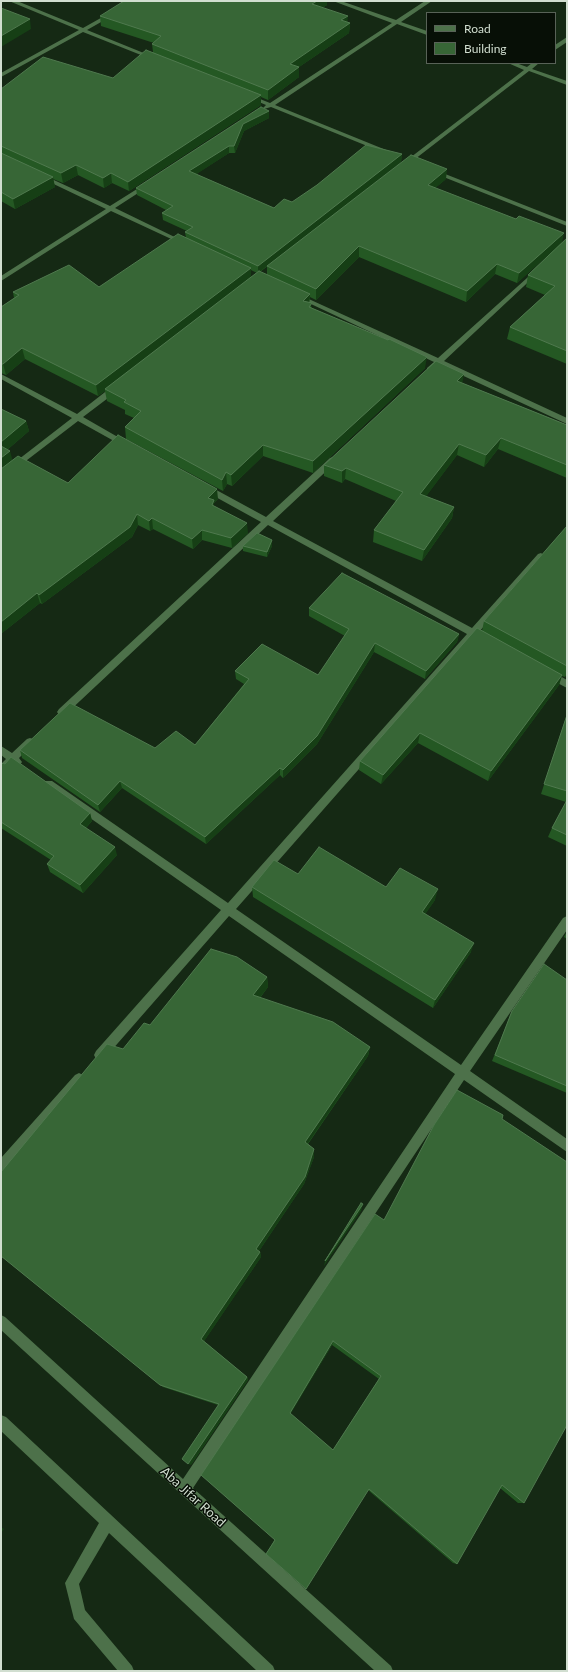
<!DOCTYPE html>
<html>
<head>
<meta charset="utf-8">
<style>
	body { margin:0 }
	#map { position:relative; width:568px; height:1672px; overflow:hidden; background:#152914; font-family:Lato,sans-serif }
	canvas { display:block }
	.frame { position:absolute; inset:0; border:2px solid #d1ded0; pointer-events:none }
	.legend { position:absolute; left:426px; top:12px; width:130px; height:52px; box-sizing:border-box; background:#070f06; border:1px solid #586257; margin:0; padding:5px 7px; list-style:none; font-size:12px; color:#d1ded0 }
	.legend li { display:flex; align-items:center; gap:8px; height:20px }
	.legend b { width:20px; border:1px solid #586257 }
</style>
</head>
<body>
<div id="map">
<canvas width="568" height="1672"></canvas>
<div class="frame"></div>
<ul class="legend">
<li><b style="height:5px;background:#4d714a"></b>Road</li>
<li><b style="height:11px;background:#376636"></b>Building</li>
</ul>
</div>
<script>
const c = document.querySelector('canvas').getContext('2d');
c.lineJoin = 'round';
const shape = rows => new Path2D(rows.map(r => 'M' + r).join(''));
function fill(path, color) { c.fillStyle = color; c.fill(path, 'evenodd'); }
function trace(path, color, width, dash) { c.strokeStyle = color; c.lineWidth = width; c.lineCap = dash ? 'butt' : 'round'; c.setLineDash(dash || []); c.stroke(path); }
function label(font, color, halo, rows, align = 'center') {
  c.font = font + ' Lato,sans-serif'; c.lineWidth = 3; c.setLineDash([]); c.textBaseline = 'middle'; c.strokeStyle = halo; c.fillStyle = color; for (const [text, x, y, turn = 0] of rows) {
    c.save(); c.translate(x, y); c.rotate((+turn || 0) * Math.PI / 180); c.textAlign = isNaN(turn) ? turn : align; if (halo) c.strokeText(text, 0, 0); c.fillText(text, 0, 0); c.restore();
  }
}
fill(shape([
	[9,1,17,1,83,28,131,1,138,1,87,30,156,58,151,59,83,32,1,77,1,73,79,30,9,1],
	[333,1,341,1,396,20,425,1,432,1,401,22,427,31,427,35,397,24,275,105,391,152,391,154,387,154,271,107,264,109,263,108,266,105,245,96,250,95,270,103,392,23,333,1],
	[567,37,567,42,555,50,555,45,567,37],
	[508,63,516,63,527,67,532,63,539,63,532,69,567,81,567,85,529,71,406,166,402,166,402,164,524,70,508,63],
	[431,170,435,170,567,222,567,226,431,172,431,170],
	[43,175,110,206,145,184,149,184,149,186,115,208,187,243,182,244,111,211,1,281,1,276,106,209,41,178,40,177,43,175],
	[537,269,539,270,539,272,444,361,567,418,567,424,440,365,433,372,427,372,427,368,434,362,294,296,296,295,300,295,438,358,537,269],
	[1,374,77,414,114,385,120,385,120,389,83,417,130,444,126,447,123,446,78,421,1,480,1,473,72,418,1,379,1,374],
	[333,457,336,458,336,462,273,521,472,628,538,554,541,553,545,556,479,632,481,635,480,637,474,638,236,909,461,1065,563,918,567,916,567,930,470,1071,567,1139,567,1152,464,1080,193,1488,391,1666,393,1671,375,1671,1,1330,1,1315,5,1317,183,1479,455,1074,229,916,104,1059,100,1060,96,1059,94,1055,96,1051,221,910,46,787,44,784,46,781,52,781,228,903,467,634,268,525,65,715,59,715,57,712,59,709,261,522,203,490,203,486,209,486,266,517,330,458,333,457],
	[549,670,567,680,567,688,546,677,544,674,549,670],
	[30,738,33,739,35,742,19,758,22,762,20,765,17,766,13,764,4,773,1,774,1,764,6,759,1,755,1,746,12,753,27,739,30,738],
	[79,1073,83,1075,85,1079,83,1083,5,1171,1,1173,1,1158,75,1075,79,1073],
	[1,1415,6,1417,273,1666,275,1671,257,1671,109,1533,79,1584,85,1610,132,1666,134,1671,118,1671,74,1619,65,1583,99,1523,1,1431,1,1415]
]), '#4d714a');
fill(shape([
	[327,5,322,8,350,23,349,33,299,67,299,77,268,100,261,97,261,105,129,191,112,183,104,188,78,175,63,183,53,179,55,187,15,209,1,201,1,89,113,78,153,52,152,44,154,43,101,26,100,16],
	[269,111,269,118,244,131,235,153,229,153,196,174,274,208,292,202,402,154,401,162,260,272,267,275,267,266,446,179,435,188,562,243,567,238,567,364,507,339,510,327,545,295,526,287,528,275,559,245,517,283,495,274,466,302,359,257,316,300,310,297,309,302,312,308,425,368,313,473,263,456,232,486,227,484,223,491,126,439,125,427,134,418,125,414,125,410,107,401,105,391,98,396,25,359,6,375,1,373,1,307,14,298,13,292,99,287,186,238,185,232,187,231,163,220,162,213,166,210,137,195,136,188],
	[251,270,257,273,251,277],
	[462,383,567,425,567,478,498,449,484,467,457,455,426,496,454,507,452,518,422,561,373,542,374,530,396,501,345,479,342,483,324,476,324,465],
	[1,409,26,421,29,431,7,450,12,461,68,483,218,499,214,503,214,506,248,533,232,548,202,540,193,549,153,529,150,531,138,525,132,537,42,604,40,603,2,633,1,632],
	[567,526,567,674,565,677,562,676,559,685,488,781,418,743,381,784,359,770,360,761,482,631,484,621],
	[272,540,272,546,267,557,243,551,243,546],
	[309,608,459,634,457,642,425,679,374,652,317,744,283,778,280,775,206,844,122,788,100,812,22,758,20,750,155,748,195,745,244,684,236,679,235,671,318,675,345,636,309,616],
	[567,714,567,846,548,837,552,828,566,802,541,794],
	[1,765,90,813,92,821,86,828,117,855,83,893,50,872,47,864,51,860,1,828],
	[252,887,386,887,435,900,425,914,471,952,433,1008,253,897],
	[567,931,567,939,564,937],
	[267,977,268,987,260,998,370,1047,368,1056,308,1144,314,1149,314,1157,304,1184,259,1251,260,1252,261,1257,204,1341,247,1377,248,1380,191,1465,218,1405,163,1387,1,1256,123,1049,150,1025],
	[567,980,567,1093,492,1061,512,1011],
	[502,1119,524,1503,518,1503,500,1488,457,1564,453,1563,368,1490,266,1554,275,1539,201,1475,384,1220],
	[332,1345,379,1379,333,1450,290,1414]
]), '#245823');
fill(shape([
	[317,1,327,1,327,5,311,14,312,4],
	[348,16,347,25,350,23,349,33,299,67,299,77,268,100,268,90,290,64,341,20],
	[30,19,31,29,1,47,1,36],
	[261,95,261,105,129,191,128,182],
	[269,111,269,118,244,131,235,153,234,146,243,124],
	[229,146,229,153,189,179,189,171],
	[402,154,401,162,258,273,258,266],
	[76,165,78,175,63,183,61,173],
	[447,169,446,179,427,195,428,185],
	[111,173,112,183,104,188,103,178],
	[53,177,55,187,15,209,13,199],
	[564,233,562,243,517,283,519,273],
	[359,246,359,257,316,300,316,289],
	[497,264,495,274,466,302,467,291],
	[251,268,251,278,105,389,105,391,98,396,96,385],
	[310,294,309,306,303,301],
	[22,348,25,359,6,375,3,364],
	[427,357,425,368,313,473,313,461],
	[464,374,462,385,457,381],
	[26,421,29,431,1,455,1,442],
	[501,438,498,449,484,467,486,455],
	[459,444,457,455,419,506,420,494],
	[263,445,263,456,232,486,231,475],
	[10,451,13,462,1,471,1,458],
	[346,468,345,479,342,483,342,471],
	[226,472,227,484,223,491,222,480],
	[217,489,218,499,214,503,214,511,208,498],
	[454,507,452,518,422,561,424,550],
	[137,514,138,525,132,537,42,604,39,595],
	[152,518,153,529,150,531,149,521],
	[247,523,248,533,232,548,231,538],
	[202,530,202,540,193,549,192,539],
	[272,540,272,546,267,557,267,552],
	[37,593,40,603,2,633,1,629,1,622],
	[459,634,457,642,425,679,426,671],
	[375,643,374,652,317,744,283,778,283,770],
	[562,675,559,685,488,781,491,771],
	[420,733,418,743,381,784,383,775],
	[280,768,280,775,206,844,205,837],
	[120,781,122,788,100,812,98,805],
	[90,813,92,821,82,832,80,824],
	[115,847,117,855,83,893,80,885],
	[438,889,435,900,420,922,422,912],
	[474,943,471,952,433,1008,435,1000],
	[267,977,268,987,254,1005,253,995],
	[370,1047,368,1056,304,1149,305,1142],
	[314,1149,314,1157,304,1184,257,1254,256,1249],
	[363,1204,361,1211,324,1266,325,1261],
	[260,1252,261,1257,203,1343,201,1339],
	[333,1341,332,1345,290,1415,290,1413],
	[247,1377,248,1380,191,1465,188,1464],
	[1,1527,4,1529,1,1533]
]), '#163f15');
const building = shape([
	[124,1,317,1,312,4,348,16,341,20,350,23,290,64,299,67,268,90,152,44,161,36,100,16,124,1],
	[1,8,30,19,1,36,1,8],
	[146,50,261,95,128,182,111,173,103,178,76,165,61,173,1,146,1,89,43,57,113,78,146,50],
	[261,107,269,111,243,124,234,146,229,146,189,171,274,208,284,199,292,202,317,185,366,145,402,154,258,266,185,232,193,227,162,213,173,206,136,188,261,107],
	[1,153,53,177,13,199,1,192,1,153],
	[411,155,447,169,428,185,516,219,519,216,564,233,519,273,497,264,467,291,359,246,316,289,267,266,411,155],
	[178,234,251,268,96,385,22,348,3,364,1,364,1,307,19,295,13,292,69,265,99,287,178,234],
	[567,238,567,351,510,327,555,286,528,275,567,238],
	[259,271,310,294,303,301,312,303,309,307,388,340,389,339,427,357,313,461,263,445,231,475,226,472,222,480,125,427,141,411,124,402,126,400,105,389,259,271],
	[436,361,464,374,457,381,567,425,567,465,501,438,486,455,459,444,420,494,454,507,424,550,374,530,403,492,346,468,342,471,324,465,436,361],
	[1,409,26,421,1,442,1,409],
	[118,435,217,489,208,498,214,500,212,505,247,523,231,538,202,530,192,539,152,518,149,521,137,514,130,527,39,595,37,593,1,622,1,469,18,456,68,483,118,435],
	[1,446,10,451,1,458,1,446],
	[567,526,567,666,484,621,567,526],
	[257,533,272,540,267,552,243,546,257,533],
	[342,573,459,634,426,671,375,643,317,736,283,770,280,768,205,837,120,781,98,805,20,750,70,703,155,748,176,731,195,745,249,679,235,671,262,644,318,675,349,629,309,608,342,573],
	[477,628,562,675,491,771,420,733,383,775,360,761,477,628],
	[567,715,567,791,544,784,567,715],
	[11,757,90,813,80,824,115,847,80,885,47,864,54,856,1,822,1,765,3,763,5,764,11,757],
	[567,800,567,835,552,828,567,800],
	[319,847,386,887,400,868,438,889,422,912,474,943,435,1000,252,887,274,860,298,874,319,847],
	[211,949,237,957,267,977,253,995,333,1022,370,1047,305,1142,314,1149,305,1177,256,1249,260,1252,201,1339,247,1377,188,1464,182,1459,219,1404,160,1385,1,1256,1,1172,107,1044,123,1049,144,1023,150,1025,211,949],
	[544,964,567,980,567,1086,495,1055,512,1011,544,964],
	[457,1090,503,1115,502,1119,567,1162,567,1425,524,1503,502,1485,457,1564,369,1489,306,1589,266,1554,275,1540,201,1475,375,1214,384,1220,434,1125,457,1090],
	[333,1341,381,1376,333,1450,290,1413,333,1341],
	[361,1203,363,1204,325,1261,361,1203]
]);
fill(building, '#376636');
trace(building, '#4f794e', 1);
label('13px', '#d1ded0', '#070f06', [
	["Aba Jifar Road",193,1497,42]
]);
</script>
</body>
</html>
